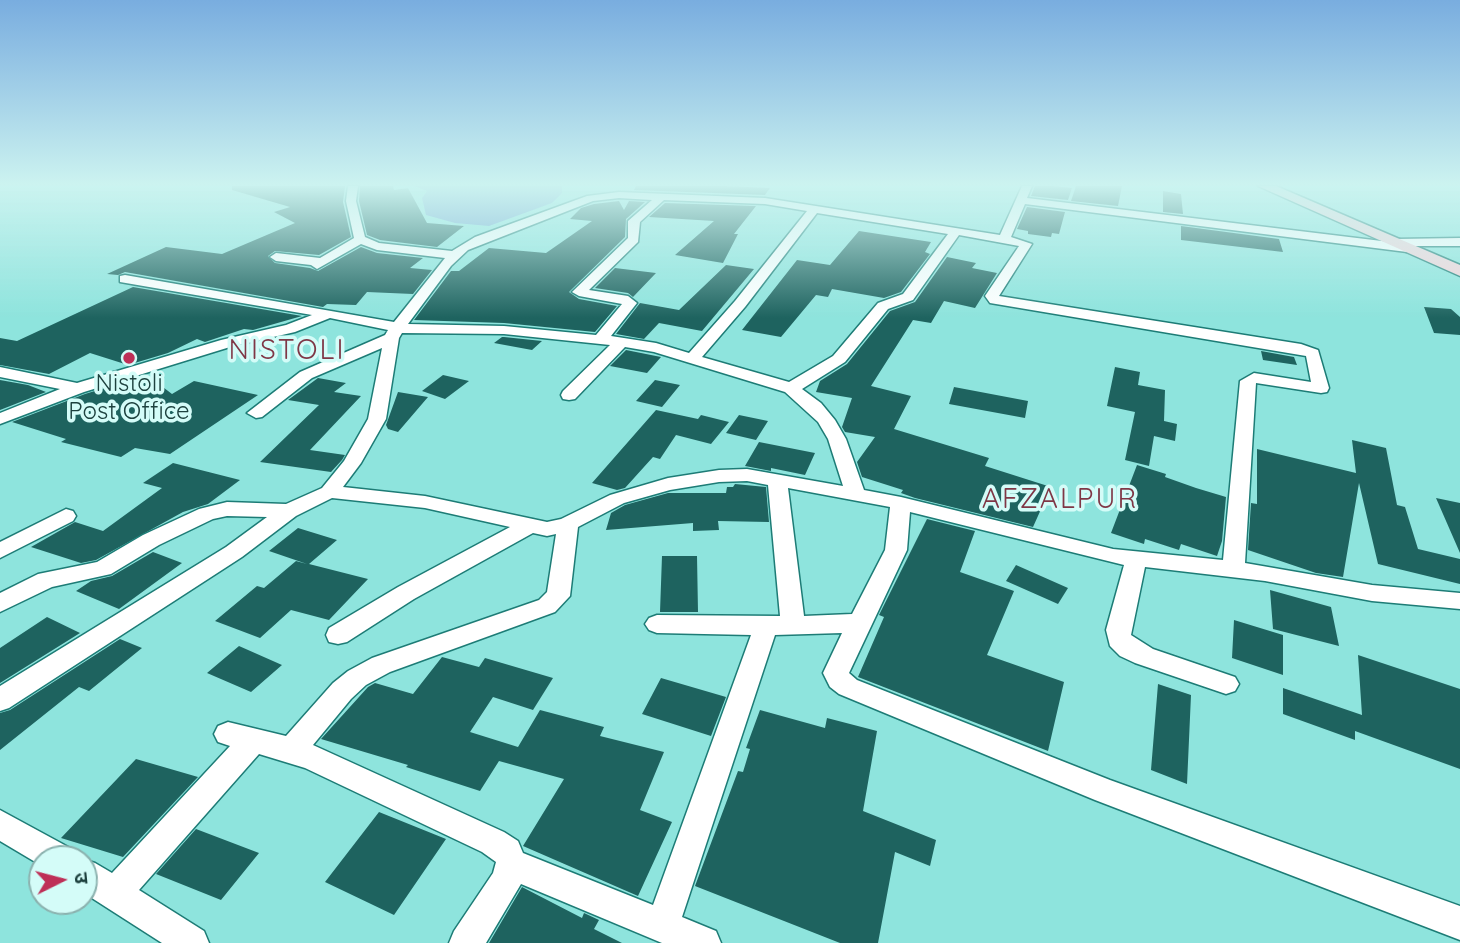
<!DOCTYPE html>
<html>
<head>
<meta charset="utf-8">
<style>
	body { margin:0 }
	#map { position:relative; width:1460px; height:943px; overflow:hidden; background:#8ee4dd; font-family:Quicksand,"Noto Sans Devanagari",sans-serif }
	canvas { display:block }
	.north { position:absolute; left:28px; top:845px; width:70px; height:70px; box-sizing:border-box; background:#d4fcf8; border:2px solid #8bb1ae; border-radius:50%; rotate:84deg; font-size:19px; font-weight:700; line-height:28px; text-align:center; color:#1d413e }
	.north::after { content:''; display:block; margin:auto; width:24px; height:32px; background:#be2f57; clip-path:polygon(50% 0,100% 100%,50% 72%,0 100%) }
</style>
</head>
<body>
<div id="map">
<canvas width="1460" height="943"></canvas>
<div class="north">उ</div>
</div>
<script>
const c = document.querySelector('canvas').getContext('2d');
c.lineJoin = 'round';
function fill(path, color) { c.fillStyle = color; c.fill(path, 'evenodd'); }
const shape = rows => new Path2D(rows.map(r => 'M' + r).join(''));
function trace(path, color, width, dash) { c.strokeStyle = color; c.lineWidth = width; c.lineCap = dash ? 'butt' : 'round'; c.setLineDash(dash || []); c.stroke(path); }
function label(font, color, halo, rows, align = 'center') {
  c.font = font + ' Quicksand,sans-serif'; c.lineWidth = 7; c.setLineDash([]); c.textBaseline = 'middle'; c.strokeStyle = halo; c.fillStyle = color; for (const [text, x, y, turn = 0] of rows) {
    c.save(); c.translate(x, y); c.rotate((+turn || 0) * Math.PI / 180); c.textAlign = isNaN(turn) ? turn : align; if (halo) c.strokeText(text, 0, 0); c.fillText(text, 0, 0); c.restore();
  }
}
fill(shape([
	[414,186,562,186,562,193,552,203,489,226,455,223,426,215,422,198,427,191]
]), '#74a3d1');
fill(shape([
	[232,186,345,186,343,202,351,237,319,255,275,251,268,256,275,263,310,268,318,271,361,247,377,253,423,258,410,268,432,270,413,294,367,292,356,305,327,304,323,307,125,272,118,275,107,274,166,247,222,254,295,223,274,212,290,207,232,190],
	[360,186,393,186,394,190,408,188,427,223,464,226,437,247,380,240,367,235,359,201],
	[636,186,724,186,770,188,765,195,634,190],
	[1035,186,1053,186,1072,188,1068,200,1031,196],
	[1076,186,1122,186,1118,206,1071,201],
	[1163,191,1181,194,1183,214,1163,212],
	[619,201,624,210,629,201,645,202,626,219,625,237,569,292,579,299,617,306,595,332,504,323,414,320,451,271,459,271,489,248,546,253,592,221,570,219,581,208,594,204],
	[665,203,756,206,734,234,738,234,723,263,675,255,714,221,649,217],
	[1027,207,1065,212,1059,234,1052,233,1051,237,1028,234,1028,231,1017,229],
	[1181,226,1279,239,1283,252,1181,240],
	[859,231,931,242,925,252,930,254,901,292,884,298,832,289,828,297,816,295,781,337,742,330,797,260,830,265],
	[947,257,976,263,972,268,997,273,975,308,944,301,931,323,913,320,871,386,911,396,894,429,989,458,985,466,1051,487,1033,527,915,498,901,493,903,490,862,477,857,462,875,437,845,432,842,427,852,398,816,392,820,381,847,364,890,311,915,302],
	[726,265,754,269,702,331,659,323,644,339,616,334,640,303,679,310],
	[615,268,656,273,633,297,628,293,595,288],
	[133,287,302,316,253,330,244,329,205,342,197,339,168,353,128,365,90,353,49,374,0,365,0,338,17,341],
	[1424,307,1451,309,1460,317,1460,335,1434,333],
	[502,337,504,337,542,341,532,350,494,343],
	[626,350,661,357,647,373,610,366],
	[1261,351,1294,357,1297,365,1263,360],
	[1115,367,1140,372,1138,385,1165,390,1164,421,1177,424,1175,441,1154,436,1149,466,1125,460,1135,412,1107,406],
	[147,375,172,394,194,381,258,395,170,454,135,448,121,457,61,442,66,439,12,422,85,394],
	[443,375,469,381,445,399,422,391],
	[318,378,346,383,334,392,361,396,310,450,345,455,342,460,331,472,260,462,319,405,288,400],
	[0,380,28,385,46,392,0,410],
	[655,380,680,385,662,407,636,401],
	[954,387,1028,401,1025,418,949,404],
	[398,392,428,397,398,432,388,429,386,425],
	[656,410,698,419,701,415,729,422,711,444,676,435,660,459,653,457,625,488,617,490,592,483],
	[739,415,768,421,756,440,726,433],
	[1352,440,1386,448,1397,505,1405,507,1418,549,1460,559,1460,584,1378,564,1359,483,1343,577,1316,573,1248,550,1251,503,1257,504,1257,449,1356,473],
	[759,442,815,453,805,475,771,468,771,471,745,466],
	[173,463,240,480,208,504,183,512,96,560,81,563,31,547,75,522,103,531,162,488,143,483],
	[1137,465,1166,474,1165,477,1196,488,1226,497,1222,541,1217,556,1181,544,1179,550,1145,539,1144,544,1111,533],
	[735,484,766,487,769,522,718,521,719,530,693,531,693,523,606,530,611,513,625,505,668,493,726,493,727,487,733,487],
	[1436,498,1460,503,1460,553],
	[927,519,975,531,960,572,1014,591,987,655,1064,682,1048,751,858,677,884,617,879,615],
	[298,528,337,540,309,564,368,579,329,620,291,610,260,638,215,621,257,586,264,588,296,561,307,564,269,551],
	[153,552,182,563,119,609,76,591,91,581,112,576],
	[662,556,697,556,698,612,660,612],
	[1016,565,1068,588,1058,604,1006,581],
	[1270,590,1331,607,1339,646,1273,629],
	[47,617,80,633,0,683,0,648],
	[1234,620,1283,635,1283,675,1232,658],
	[120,639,142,648,89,691,79,687,0,750,0,713,10,710],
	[239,646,282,665,251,692,207,673],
	[1358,655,1460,689,1460,769,1355,731,1355,740,1283,714,1283,688,1362,715],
	[442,657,479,667,485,658,553,678,533,710,493,697,470,732,518,747,540,710,604,727,600,736,664,752,640,810,672,822,638,896,523,846,564,779,499,761,480,791,406,767,408,765,321,739,368,687,375,683,413,694],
	[661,678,726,697,711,736,642,714],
	[1158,684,1191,695,1187,784,1151,770],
	[760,710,825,728,827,718,877,731,863,811,936,840,930,866,895,852,878,943,840,943,695,886,738,771,743,772,750,749,746,748],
	[136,759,198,777,123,857,61,838],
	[379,812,446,839,394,915,325,882],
	[196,829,259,853,221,900,156,874],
	[522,887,582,918,584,913,599,920,594,929,622,943,489,943]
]), '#1e635f');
const street = shape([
	[348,186,358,186,356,201,365,237,379,243,452,251,475,237,587,196,619,192,765,198,1000,235,1022,186,1032,186,1027,198,1390,242,1396,239,1460,238,1460,246,1412,246,1411,251,1407,252,1025,204,1011,237,1032,244,999,296,1301,344,1318,350,1329,388,1327,392,1321,393,1256,383,1245,563,1372,585,1460,593,1460,609,1372,601,1265,581,1145,567,1131,635,1153,649,1235,677,1239,684,1235,691,1226,694,1135,663,1120,656,1110,646,1106,630,1124,565,910,512,907,550,849,673,857,680,1110,780,1460,906,1460,940,1095,800,839,694,830,687,823,673,842,633,775,635,682,917,716,931,721,943,662,943,521,884,486,943,449,943,454,931,493,873,496,862,482,852,305,768,259,754,139,890,204,931,209,943,162,943,84,893,82,859,95,863,112,873,230,746,218,742,214,734,218,726,228,722,286,736,333,683,348,671,372,658,539,600,547,592,556,534,547,536,533,533,414,599,347,642,338,644,329,642,326,635,329,628,398,587,510,527,425,508,332,498,296,516,242,557,9,708,0,711,0,686,226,547,267,517,227,516,213,519,159,545,111,574,52,587,0,612,0,593,38,574,97,562,143,535,199,509,227,502,286,504,322,488,344,461,368,419,382,348,312,378,262,417,256,418,247,413,300,372,385,335,388,330,330,318,295,332,230,347,84,392,0,424,0,413,60,389,0,377,0,367,77,383,221,340,286,325,312,315,120,282,120,276,125,275,394,322,445,258,377,250,361,244,317,269,311,265,276,261,270,257,276,253,320,258,354,238,346,201,348,186],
	[619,198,652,200,628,221,628,238,572,292,579,296,622,304,596,335,504,326,408,324,451,266,468,250,593,201,619,198],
	[664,200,765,204,807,211,735,301,689,353,656,343,611,336,637,303,628,296,589,290,638,242,640,222,664,200],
	[817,213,948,234,903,294,878,303,833,356,789,382,702,357,745,307,817,213],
	[959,235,1019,246,985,296,990,303,1306,356,1311,382,1254,373,1240,381,1223,560,1113,549,901,497,864,490,846,439,835,420,821,403,802,389,845,362,888,309,913,300,959,235],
	[402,333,504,334,610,345,563,391,561,395,563,399,569,400,575,399,625,347,654,352,785,392,818,422,828,439,843,486,747,469,719,470,668,478,610,495,561,519,547,522,425,496,343,487,361,463,386,419,399,338,402,333],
	[747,481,768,485,780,616,657,615,649,618,645,624,649,630,657,633,751,635,653,905,523,853,518,841,504,832,313,745,351,699,366,685,390,672,555,612,570,596,578,527,624,503,670,490,719,482,747,481],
	[788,488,890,507,885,550,852,614,804,616,788,488],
	[66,509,73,511,76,516,73,521,0,558,0,542,66,509],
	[0,810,70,848,75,859,42,859,42,866,0,841,0,810]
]);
const secondary = shape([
	[1258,186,1276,186,1460,265,1460,276,1258,186]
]);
trace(street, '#1d7c76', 3);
trace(secondary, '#1d7c76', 3);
fill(street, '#fff');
fill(secondary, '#f5d4da');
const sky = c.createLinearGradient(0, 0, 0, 318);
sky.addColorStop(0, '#79addf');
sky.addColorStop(0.58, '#ccf3f0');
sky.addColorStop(1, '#ccf3f000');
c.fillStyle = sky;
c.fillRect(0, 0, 1460, 318);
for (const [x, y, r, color] of [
	[129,358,7,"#be2f57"]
]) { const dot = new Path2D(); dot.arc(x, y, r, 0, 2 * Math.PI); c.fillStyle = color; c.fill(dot); trace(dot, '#d4fcf8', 2.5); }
label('24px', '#1d413e', '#d4fcf8', [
	["Nistoli",129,384],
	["Post Office",129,412]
]);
c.letterSpacing = '2px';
label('28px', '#7f3746', '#d4fcf8', [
	["NISTOLI",287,351],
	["AFZALPUR",1060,500]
]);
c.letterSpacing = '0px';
</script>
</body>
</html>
